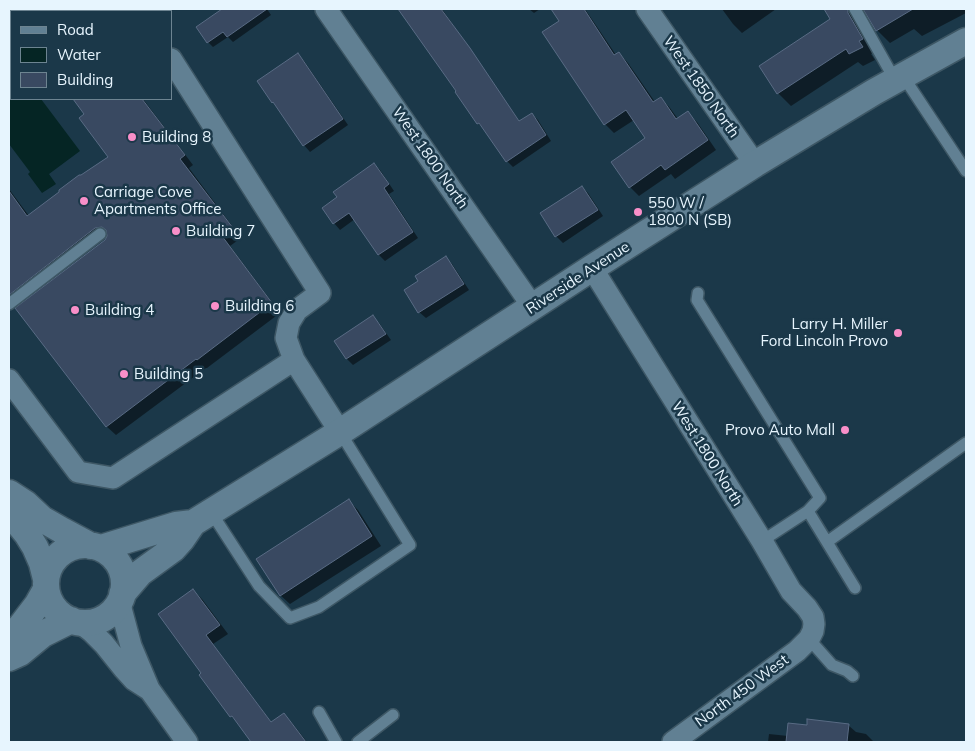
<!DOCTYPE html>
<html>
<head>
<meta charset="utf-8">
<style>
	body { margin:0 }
	#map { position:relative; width:975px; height:751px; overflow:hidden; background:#1b3849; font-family:Mulish,sans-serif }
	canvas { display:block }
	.frame { position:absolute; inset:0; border:10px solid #e7f5fe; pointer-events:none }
	.legend { position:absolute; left:10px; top:10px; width:162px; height:90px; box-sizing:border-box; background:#1b3849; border:1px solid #6d8491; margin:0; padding:6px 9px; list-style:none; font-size:15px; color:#e7f5fe }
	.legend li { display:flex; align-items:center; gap:10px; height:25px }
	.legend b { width:25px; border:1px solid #6d8491 }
</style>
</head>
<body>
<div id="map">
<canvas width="975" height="751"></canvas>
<div class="frame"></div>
<ul class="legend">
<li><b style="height:6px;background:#618093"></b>Road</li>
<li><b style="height:14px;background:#052524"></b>Water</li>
<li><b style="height:14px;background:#394961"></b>Building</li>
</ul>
</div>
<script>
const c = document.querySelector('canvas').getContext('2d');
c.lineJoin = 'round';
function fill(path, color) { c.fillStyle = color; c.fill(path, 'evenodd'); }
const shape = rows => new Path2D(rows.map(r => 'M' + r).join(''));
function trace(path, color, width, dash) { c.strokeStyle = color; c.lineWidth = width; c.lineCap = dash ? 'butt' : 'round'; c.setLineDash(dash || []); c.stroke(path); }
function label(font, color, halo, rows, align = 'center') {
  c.font = font + ' Mulish,sans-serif'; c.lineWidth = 5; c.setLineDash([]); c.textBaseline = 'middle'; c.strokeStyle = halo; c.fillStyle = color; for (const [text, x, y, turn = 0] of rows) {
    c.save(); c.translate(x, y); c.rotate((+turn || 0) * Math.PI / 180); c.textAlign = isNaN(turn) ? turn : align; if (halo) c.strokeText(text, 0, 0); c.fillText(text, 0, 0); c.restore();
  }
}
fill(shape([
	[11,92,11,99,41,99,80,151,49,174,56,184,42,193,28,174,30,172,9,144,9,94]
]), '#052524');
fill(shape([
	[9,9,85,9,87,11,11,11,11,20,9,22],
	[225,9,267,9,271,15,233,42,228,37,213,47,208,42,198,28],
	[400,9,442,9,520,122,532,114,538,120,551,141,513,167,507,161,484,129,478,123],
	[529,9,540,9,534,13],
	[552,9,585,9,616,55,619,53,628,63,655,102,661,98,670,108,678,119,687,113,697,122,716,150,675,179,671,174,639,196,630,187,647,138,634,120,614,133,605,124,560,22],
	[722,9,776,9,742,33,733,24],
	[825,9,846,9,845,15,847,16,849,9,966,9,966,13,922,36,914,29,890,43,877,30,868,15,865,15,861,19,875,52,871,54,875,60,863,66,858,62,791,106,778,93,760,67,831,20],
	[298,55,304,61,348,125,310,152,304,145,258,81],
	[74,99,143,99,193,165,189,168,241,238,230,246,280,313,207,368,206,368,116,435,106,426,105,241,109,236,105,237,18,304,9,294,9,189,29,216,81,177,110,157,86,114],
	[374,164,380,170,394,191,389,194,418,238,385,261,379,255,355,219,340,230,334,223,323,208,339,197],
	[582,187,588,193,603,216,563,243,556,236,542,214],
	[446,258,452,264,469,290,426,318,419,312,406,290,419,282],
	[373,317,379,323,391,340,353,365,347,359,336,341],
	[349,501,358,510,381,546,290,604,280,595],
	[193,590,202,599,228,634,213,644,272,723,284,714,292,723,307,742,253,742,239,723,231,716,203,673],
	[848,725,856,732,866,734,874,742,768,742,769,734,788,736,808,727]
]), '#0007');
const building = shape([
	[222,9,267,9,227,37,223,32,207,43,196,27,222,9],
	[398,9,441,9,470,48,519,121,532,113,546,135,506,162,479,123,477,124,455,92,456,91,398,9],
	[551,9,584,9,614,55,619,52,653,102,661,97,676,119,688,111,708,140,665,170,661,165,629,188,611,162,645,138,626,110,604,125,542,32,559,21,551,9],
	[824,9,848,9,848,13,863,39,859,41,863,47,849,54,846,49,777,94,759,66,830,19,824,9],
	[863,9,913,9,876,31,863,9],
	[298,53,343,119,303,146,273,102,272,103,257,81,298,53],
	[73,99,142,99,185,155,180,159,233,228,222,236,272,303,197,360,196,359,106,427,15,308,105,240,107,236,106,230,102,227,95,228,9,295,9,191,27,216,59,192,59,190,79,175,81,175,108,157,79,118,84,114,73,99],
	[374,163,389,184,384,188,413,232,378,255,349,213,333,224,322,208,337,197,333,192,374,163],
	[582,186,598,210,555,237,540,213,582,186],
	[446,256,464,284,418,313,404,290,418,281,415,276,446,256],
	[373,315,386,334,346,359,334,341,373,315],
	[349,499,372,536,280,596,256,559,349,499],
	[193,589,220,625,206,635,271,722,284,713,306,742,251,742,232,716,230,717,199,675,201,673,158,614,193,589],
	[807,719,849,724,847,742,786,742,788,723,807,725,807,719]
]);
fill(building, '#394961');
trace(building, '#596b84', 1);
const service = shape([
	[855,9,895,80],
	[903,76,966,171],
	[698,293,697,300,820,498,808,511],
	[9,304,100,234],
	[211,512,259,586,290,618,319,607,410,545,340,432],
	[762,541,808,511,855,588],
	[827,542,966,443],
	[809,639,832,665,847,671,853,676],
	[319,712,336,742],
	[358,742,393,715]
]);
const minor = shape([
	[139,9,141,11],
	[326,9,533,307],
	[647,9,755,164],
	[592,268,762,541,791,591,807,608,813,617,814,624,813,631,809,639,797,651,673,742],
	[294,360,340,432],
	[9,380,78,472,113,478,294,360,286,338,289,323,297,310,320,293,171,59],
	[119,601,131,646,149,689,187,742],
	[79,622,92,632,104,644,124,669,134,680,148,689]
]);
const tertiary = shape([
	[9,493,26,504,42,519,63,531,91,546],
	[9,509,13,517,27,534,35,547,42,563,46,579],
	'46 584a39 39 0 1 1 78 0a39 39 0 1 1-78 0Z',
	[101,548,176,525,193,523],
	[122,594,140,573,173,549,182,539,193,523,340,432,592,268,755,164,874,92,966,41],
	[9,637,21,626,37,605,46,589],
	[9,658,20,653,43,634,71,620]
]);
trace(service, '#3e5765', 14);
trace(minor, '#3e5765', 24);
trace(tertiary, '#3e5765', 29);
trace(service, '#618093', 11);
trace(minor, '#618093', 21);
trace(tertiary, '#618093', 26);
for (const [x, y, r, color] of [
	[132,137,5,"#f98fc9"],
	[84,201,5,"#f98fc9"],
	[638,212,5,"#f98fc9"],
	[176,231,5,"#f98fc9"],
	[215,306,5,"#f98fc9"],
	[75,310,5,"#f98fc9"],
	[898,333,5,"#f98fc9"],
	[124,374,5,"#f98fc9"],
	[845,430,5,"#f98fc9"]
]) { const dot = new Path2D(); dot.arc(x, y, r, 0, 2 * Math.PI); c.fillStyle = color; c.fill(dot); trace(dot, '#1b3849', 2); }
label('15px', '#e7f5fe', '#1b3849', [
	["West 1850 North",701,87,55],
	["West 1800 North",430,158,55],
	["Riverside Avenue",578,278,-33],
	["West 1800 North",707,454,58],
	["North 450 West",742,691,-36]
]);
label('15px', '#e7f5fe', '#1b3849', [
	["Building 8",142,137],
	["Carriage Cove",94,192],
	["Apartments Office",94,209],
	["550 W /",648,203],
	["1800 N (SB)",648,220],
	["Building 7",186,231],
	["Building 6",225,306],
	["Building 4",85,310],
	["Larry H. Miller",888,324,"right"],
	["Ford Lincoln Provo",888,341,"right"],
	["Building 5",134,374],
	["Provo Auto Mall",835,430,"right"]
], 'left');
</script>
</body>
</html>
